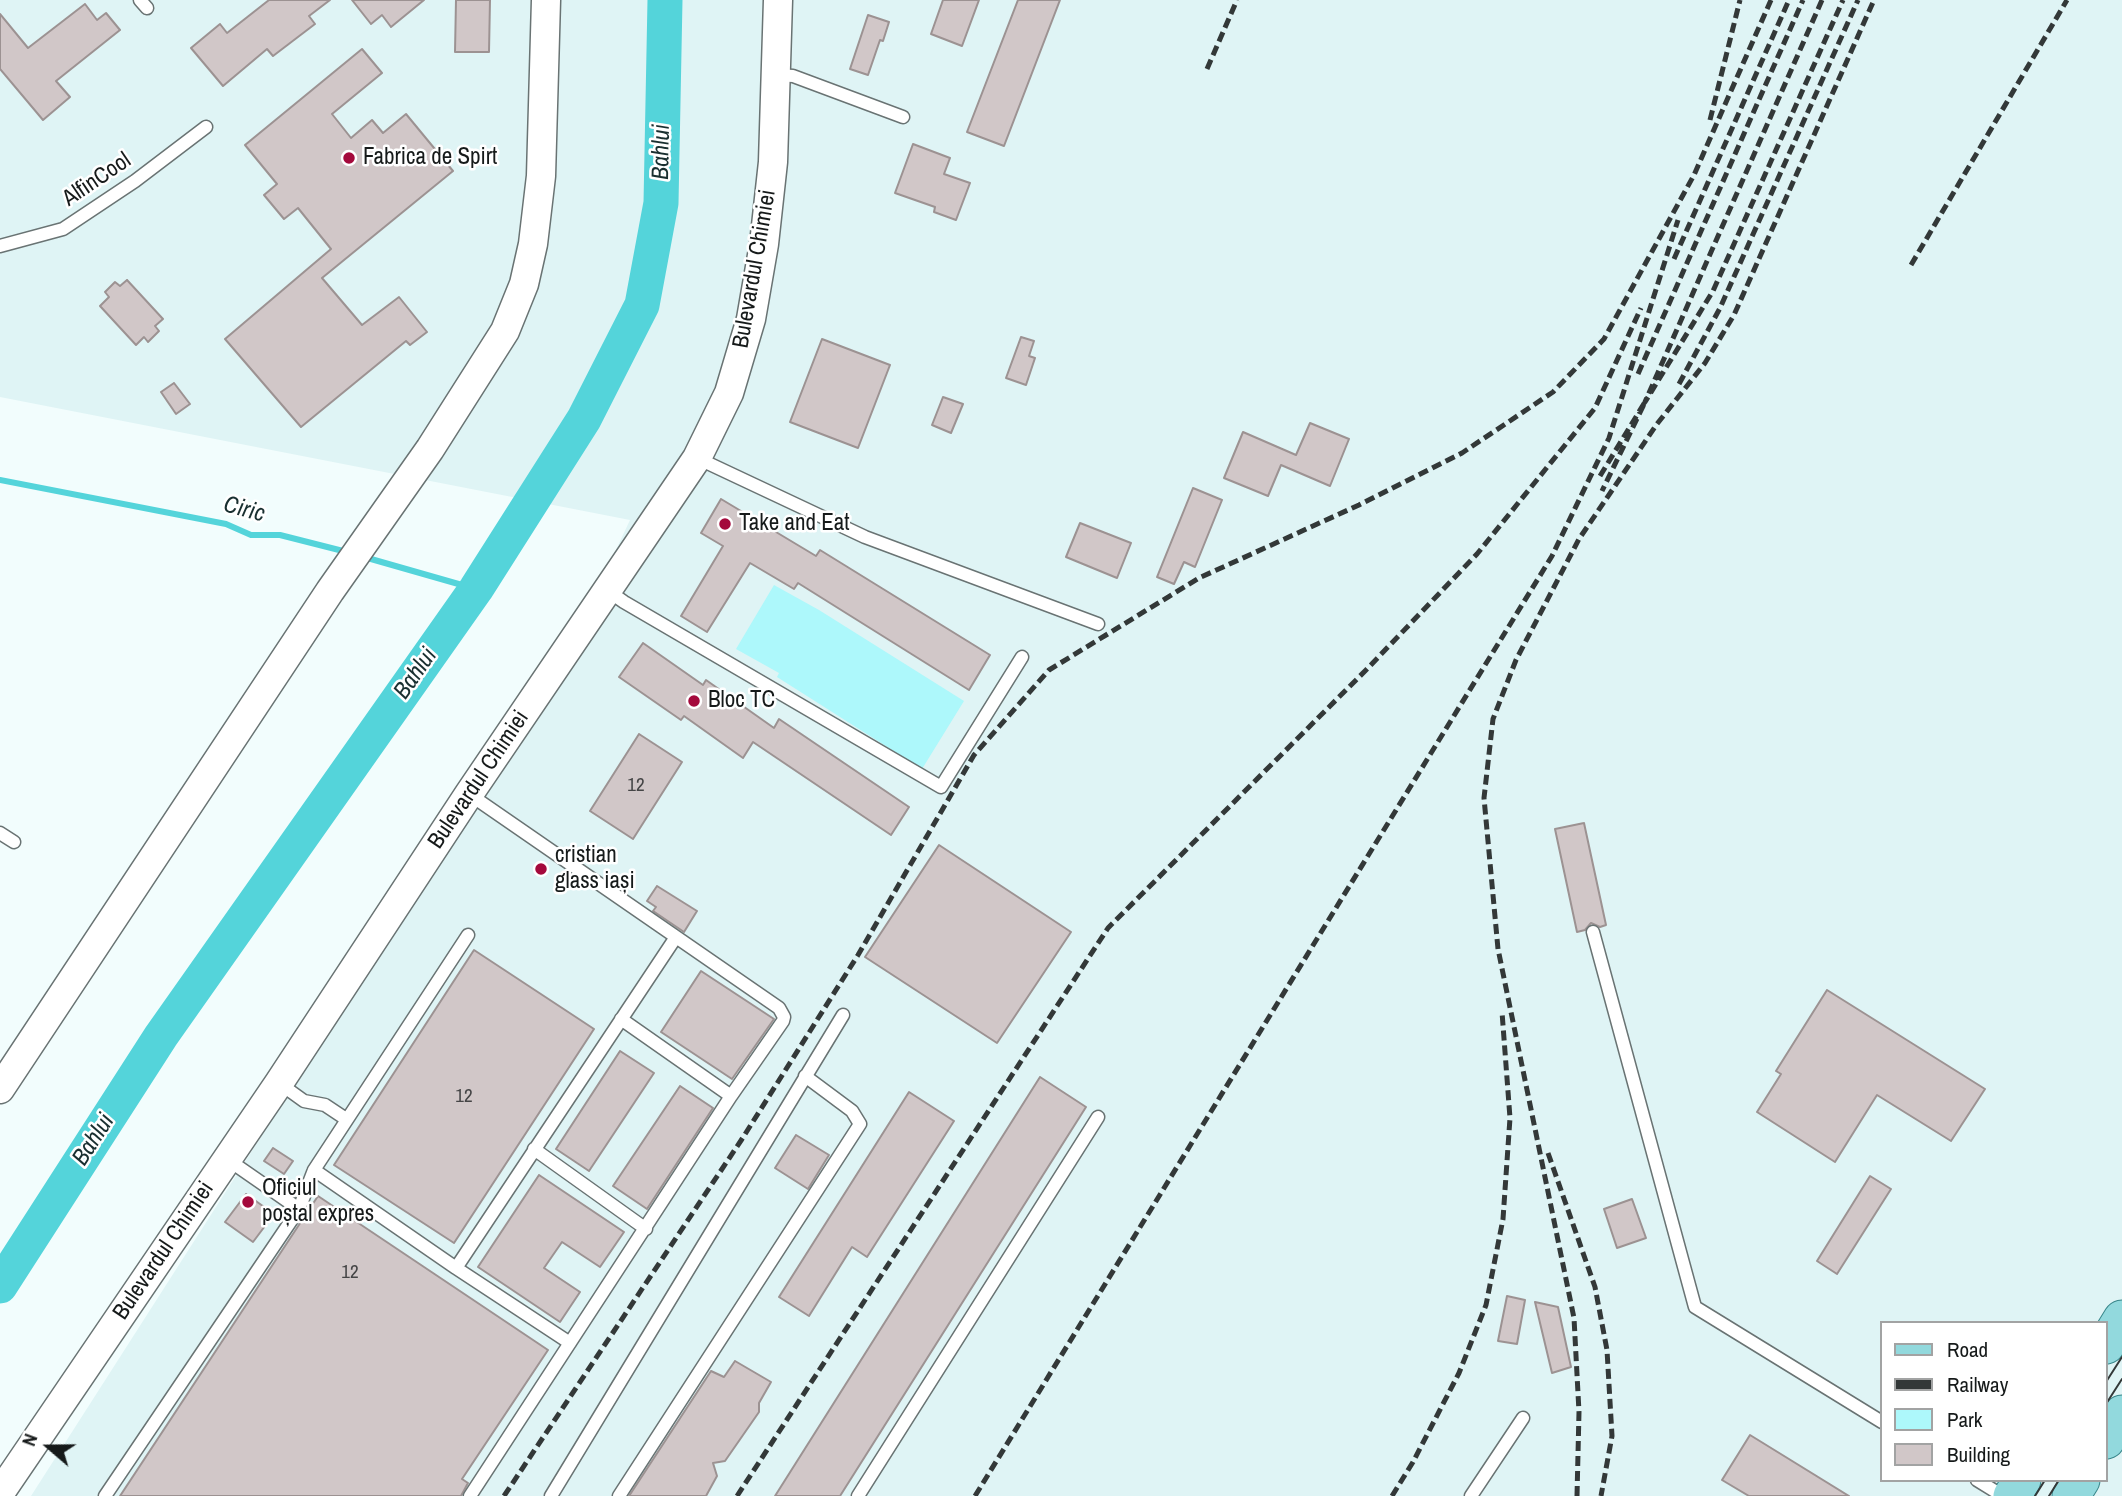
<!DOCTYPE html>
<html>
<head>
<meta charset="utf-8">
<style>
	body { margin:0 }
	#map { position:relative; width:2122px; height:1496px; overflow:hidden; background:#f2fdfd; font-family:"Archivo Narrow",sans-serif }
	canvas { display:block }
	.legend { position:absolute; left:1880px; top:1321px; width:228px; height:161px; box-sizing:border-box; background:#fff; border:2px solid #a2a3a3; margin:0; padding:9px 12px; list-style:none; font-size:21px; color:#161a1a }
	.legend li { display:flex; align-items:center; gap:14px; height:35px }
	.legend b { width:35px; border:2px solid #a2a3a3 }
	.north { position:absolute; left:14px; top:1412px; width:70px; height:70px; -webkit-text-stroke:5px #fff; paint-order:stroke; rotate:290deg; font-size:19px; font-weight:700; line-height:28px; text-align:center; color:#161a1a }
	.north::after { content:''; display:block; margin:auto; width:24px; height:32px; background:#161a1a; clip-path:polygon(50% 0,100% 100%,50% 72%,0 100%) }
</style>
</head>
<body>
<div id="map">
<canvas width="2122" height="1496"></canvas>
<ul class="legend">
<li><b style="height:9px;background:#92d9dd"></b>Road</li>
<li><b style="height:9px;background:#333838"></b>Railway</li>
<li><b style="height:19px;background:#adf8fb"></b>Park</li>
<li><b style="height:19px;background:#d1c7c8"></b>Building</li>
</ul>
<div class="north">N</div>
</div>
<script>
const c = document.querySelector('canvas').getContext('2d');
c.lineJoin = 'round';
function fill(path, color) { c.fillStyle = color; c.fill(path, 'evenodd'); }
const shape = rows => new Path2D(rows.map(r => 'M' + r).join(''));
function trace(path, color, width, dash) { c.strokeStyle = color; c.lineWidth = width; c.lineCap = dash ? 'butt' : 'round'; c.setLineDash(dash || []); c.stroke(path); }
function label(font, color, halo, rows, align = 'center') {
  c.font = font + ' "Archivo Narrow",sans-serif'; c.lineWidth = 5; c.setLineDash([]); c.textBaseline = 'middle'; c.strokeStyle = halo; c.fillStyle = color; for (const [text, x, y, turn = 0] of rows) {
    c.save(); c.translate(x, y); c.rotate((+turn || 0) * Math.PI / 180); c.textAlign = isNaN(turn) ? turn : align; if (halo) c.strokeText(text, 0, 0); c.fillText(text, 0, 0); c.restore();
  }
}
fill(shape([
	[0,0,2122,0,2122,1496,31,1496,559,671,630,520,0,397],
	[1882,1323,2106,1323,2106,1480,1882,1480]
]), '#dff4f5');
fill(shape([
	[774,585,819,610,964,701,922,769,777,677,779,673,736,649]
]), '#adf8fb');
trace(shape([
	[0,480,226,524,251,535,280,535,347,552],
	[364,557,476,589]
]), '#54d4da', 6);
trace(shape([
	[0,1286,161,1036,476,589,584,419,642,305,661,203,665,0]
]), '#54d4da', 35);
const building = shape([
	[269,0,330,0,309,16,315,24,273,56,267,49,223,86,191,48,220,24,227,33,269,0],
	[352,0,424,0,391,27,382,15,371,24,352,0],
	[456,0,490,0,489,52,455,52,456,0],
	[943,0,979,0,962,46,931,34,943,0],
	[1018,0,1060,0,1004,146,967,132,1018,0],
	[85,4,97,20,106,13,120,30,56,81,70,97,43,120,0,69,0,14,28,48,85,4],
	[868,15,889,22,883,41,880,40,868,75,850,69,868,15],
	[362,49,382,73,332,114,351,138,372,120,383,133,406,114,453,171,322,278,362,325,399,297,427,332,410,345,406,341,301,427,225,339,331,249,298,208,284,219,264,195,277,184,245,145,362,49],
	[913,144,950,158,944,174,970,183,956,220,934,212,935,207,895,193,913,144],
	[127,280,163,319,155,326,159,331,148,342,144,337,136,345,100,306,109,297,105,292,115,282,120,286,127,280],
	[1021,337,1034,341,1029,356,1035,358,1026,385,1006,378,1021,337],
	[822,339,890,365,858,448,790,422,822,339],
	[174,383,190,404,176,414,161,392,174,383],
	[943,397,963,404,951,433,932,425,943,397],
	[1310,423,1349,439,1330,486,1281,465,1268,496,1224,478,1243,432,1296,455,1310,423],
	[1193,488,1222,500,1195,567,1184,562,1174,584,1157,577,1193,488],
	[721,499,816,556,820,550,990,655,969,690,798,583,794,589,750,563,707,632,681,616,723,546,701,533,721,499],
	[1080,523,1131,543,1117,578,1066,557,1080,523],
	[643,643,703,685,706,680,774,728,779,719,909,807,891,835,753,742,743,758,684,716,681,720,619,677,643,643],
	[639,734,682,762,633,839,590,811,639,734],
	[1584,823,1606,925,1600,927,1591,923,1585,930,1577,932,1555,829,1584,823],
	[939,845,1071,932,997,1043,865,957,939,845],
	[657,886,697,911,684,932,653,911,656,907,647,901,657,886],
	[474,950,594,1029,454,1243,334,1165,474,950],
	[701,971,774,1019,732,1079,661,1032,701,971],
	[1827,990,1985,1089,1951,1141,1877,1095,1835,1162,1757,1112,1781,1074,1776,1071,1827,990],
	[620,1051,654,1073,589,1171,556,1149,620,1051],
	[1040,1077,1086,1107,840,1496,775,1496,1040,1077],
	[680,1086,713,1108,647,1209,613,1186,680,1086],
	[909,1092,954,1121,867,1257,852,1247,809,1316,779,1297,909,1092],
	[796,1135,829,1155,808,1189,775,1168,796,1135],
	[273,1148,293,1161,284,1174,264,1161,273,1148],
	[539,1175,624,1232,600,1267,562,1242,544,1268,580,1292,560,1322,478,1267,539,1175],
	[1870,1176,1891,1189,1837,1274,1817,1261,1870,1176],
	[246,1194,274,1214,253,1242,225,1222,246,1194],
	[318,1196,548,1350,462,1479,468,1483,461,1496,120,1496,318,1196],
	[1632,1199,1646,1238,1617,1248,1604,1209,1632,1199],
	[1507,1296,1525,1300,1517,1344,1498,1341,1507,1296],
	[1535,1302,1558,1307,1571,1367,1552,1373,1535,1302],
	[735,1361,771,1382,759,1403,759,1412,725,1461,713,1463,717,1476,706,1496,629,1496,711,1371,724,1377,735,1361],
	[1750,1435,1849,1496,1749,1496,1722,1480,1750,1435]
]);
fill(building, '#d1c7c8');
trace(building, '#9c9292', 2);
const service = shape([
	[140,0,147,8],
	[776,75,793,76,903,117],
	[0,246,63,229,135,181,206,127],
	[697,458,865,537,1098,624],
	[607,590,624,602,941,787,1022,657],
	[469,794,779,1008,784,1017,783,1021,731,1096,470,1496],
	[0,833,14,842],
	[1593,932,1695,1307,1882,1422],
	[621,1019,731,1096],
	[279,1083,304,1101,325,1105,346,1119],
	[534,1149,646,1229],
	[227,1159,299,1209],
	[314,1170,456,1268,570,1343],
	[456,1268,676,937],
	[1977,1480,2003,1496],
	[105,1496,299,1209,314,1170,468,935],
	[551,1496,843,1015],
	[619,1496,860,1124,852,1111,805,1076],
	[858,1496,1098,1117],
	[1471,1496,1523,1418]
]);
const tertiary = shape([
	[0,1089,330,591,430,449,505,331,524,284,533,244,541,176,546,0],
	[0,1493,279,1083,469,794,697,458,729,393,751,319,764,244,773,162,778,0]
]);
const primary = shape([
	[2106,1345,2122,1319],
	[2106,1440,2122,1414],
	[2012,1496,2022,1480],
	[2071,1496,2081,1480]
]);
trace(service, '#697373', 15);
trace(tertiary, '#697373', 31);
trace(primary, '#38868a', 39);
trace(service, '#fff', 12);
trace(tertiary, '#fff', 28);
trace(primary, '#92d9dd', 37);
trace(shape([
	[2106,1382,2122,1357],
	[2106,1404,2122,1379],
	[2035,1496,2045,1480],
	[2049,1496,2059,1480]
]), '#333838', 2);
trace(shape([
	[1822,0,1645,402,1713,291,1843,0],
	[1207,69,1237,0],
	[1710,120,1740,0],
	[1674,259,1789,0],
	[1911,265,2067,0],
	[1638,374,1803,0],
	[1679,384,1720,308,1858,0],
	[1600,476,1645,402,1602,491],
	[1548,1153,1595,1287,1607,1350,1612,1436,1601,1496],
	[504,1496,742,1139,858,955,974,755,1049,670,1199,578,1359,505,1462,453,1553,392,1604,339,1694,175,1771,0],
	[737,1496,1108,928,1366,670,1477,554,1595,408,1641,308],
	[975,1496,1552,556,1609,438,1678,220],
	[1392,1496,1413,1462,1459,1373,1486,1305,1503,1219,1510,1118,1502,1012],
	[1577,1496,1579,1412,1574,1318,1498,949,1484,798,1493,719,1516,660,1579,539,1657,424,1705,363,1734,315,1874,0]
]), '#333838', 5, [10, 5]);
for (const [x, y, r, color] of [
	[349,158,7,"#a4093c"],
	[725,524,7,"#a4093c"],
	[694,701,7,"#a4093c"],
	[541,869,7,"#a4093c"],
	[248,1202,7,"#a4093c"]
]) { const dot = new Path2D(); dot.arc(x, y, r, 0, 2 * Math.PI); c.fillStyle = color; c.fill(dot); trace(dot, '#fff', 2.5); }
label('19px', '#454546', null, [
	["12",636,786],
	["12",464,1097],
	["12",350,1273]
]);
label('23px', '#161a1a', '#fff', [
	["Fabrica de Spirt",363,158],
	["Take and Eat",739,524],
	["Bloc TC",708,701],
	["cristian",555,856],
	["glass iași",555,882],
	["Oficiul",262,1189],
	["poștal expres",262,1215]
], 'left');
label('23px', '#161a1a', '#fff', [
	["AlfinCool",97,180,-34],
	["Bulevardul Chimiei",755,269,-80],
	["Bulevardul Chimiei",479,780,-56],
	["Bulevardul Chimiei",164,1251,-56]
]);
label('italic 24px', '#192f30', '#fff', [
	["Bahlui",662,152,-89],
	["Ciric",244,510,15],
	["Bahlui",416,674,-55],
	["Bahlui",94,1140,-57]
]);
</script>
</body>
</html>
